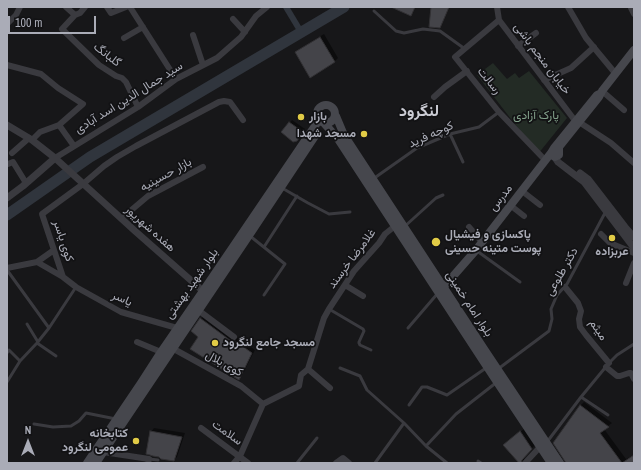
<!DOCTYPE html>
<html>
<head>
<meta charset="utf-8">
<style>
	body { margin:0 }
	#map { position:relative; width:641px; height:470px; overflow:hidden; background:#171719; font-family:"Archivo Narrow",sans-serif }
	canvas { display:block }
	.frame { position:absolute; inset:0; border:8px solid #aaacb7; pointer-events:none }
	.north { position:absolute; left:8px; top:422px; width:40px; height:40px; -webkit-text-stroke:3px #121214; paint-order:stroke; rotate:0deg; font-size:11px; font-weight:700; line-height:16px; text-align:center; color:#aaacb7 }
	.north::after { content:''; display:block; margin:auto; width:14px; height:18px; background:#aaacb7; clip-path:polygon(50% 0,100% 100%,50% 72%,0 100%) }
	.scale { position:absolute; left:8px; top:16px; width:88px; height:18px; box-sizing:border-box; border:2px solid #aaacb7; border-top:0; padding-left:5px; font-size:12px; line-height:14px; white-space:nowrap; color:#aaacb7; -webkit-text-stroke:3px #121214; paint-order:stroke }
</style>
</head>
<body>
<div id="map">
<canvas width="641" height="470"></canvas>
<div class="frame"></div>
<div class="north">N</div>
<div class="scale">100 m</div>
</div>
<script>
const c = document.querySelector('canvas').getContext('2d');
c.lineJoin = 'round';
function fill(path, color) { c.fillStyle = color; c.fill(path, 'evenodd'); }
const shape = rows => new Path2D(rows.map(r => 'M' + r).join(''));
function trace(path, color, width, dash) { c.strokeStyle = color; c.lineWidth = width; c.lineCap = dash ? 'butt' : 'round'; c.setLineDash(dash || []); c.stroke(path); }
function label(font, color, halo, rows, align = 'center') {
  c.font = font + ' "Archivo Narrow",Vazirmatn,sans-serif'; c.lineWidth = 3.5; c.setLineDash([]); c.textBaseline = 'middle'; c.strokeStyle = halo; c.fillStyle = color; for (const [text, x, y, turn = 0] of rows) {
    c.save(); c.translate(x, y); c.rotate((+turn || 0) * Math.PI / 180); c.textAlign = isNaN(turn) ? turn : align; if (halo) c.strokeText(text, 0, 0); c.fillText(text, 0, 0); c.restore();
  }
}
fill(shape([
	[493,63,507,79,515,73,519,78,529,71,567,118,538,154,477,75]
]), '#232b25');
fill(shape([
	[324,34,338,58,335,61,310,76,300,49],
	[292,120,305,129,299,137,282,132],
	[204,315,235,338,238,338,255,350,242,375,238,378,199,336,192,331],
	[584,402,612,423,604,429,626,459,634,455,634,463,567,463,580,406],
	[154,428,185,433,177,457,174,460,151,432],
	[524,429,535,445,525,456,524,461,520,463,508,442]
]), '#0007');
trace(shape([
	[286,7,301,32]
]), '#30353d', 6);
trace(shape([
	[7,215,90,157,344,7]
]), '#30353d', 11);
const building = shape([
	[391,7,415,7,411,16,391,7],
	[431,7,449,7,440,28,429,27,431,7],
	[320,37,335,62,310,78,295,52,320,37],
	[289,122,303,132,297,141,293,142,281,132,289,122],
	[200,318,231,341,235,341,252,353,239,380,190,349,198,337,191,331,200,318],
	[580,405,609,427,600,433,622,463,634,455,634,463,566,463,553,443,580,405],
	[150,431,182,437,174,461,161,459,159,457,153,456,150,455,146,454,150,431],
	[520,431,532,449,522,460,521,463,519,463,503,445,520,431]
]);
fill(building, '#444449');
trace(building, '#323134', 1);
trace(shape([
	[374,11,396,31,404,33,423,29,440,31,465,49],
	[450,134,463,162],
	[373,179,417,148,450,134,479,127,499,112],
	[282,188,308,203,329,214,350,212],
	[404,227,436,198,443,195],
	[250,236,285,264,264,295],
	[264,247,297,196],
	[477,251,520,282],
	[7,270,49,328],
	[329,309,363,329,364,331,359,342,359,343,360,345,371,350],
	[27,324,38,342],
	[408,328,438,293],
	[37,343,56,356],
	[7,353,9,350,20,361],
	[340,368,360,376,367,390,404,423,426,446,447,463],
	[498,369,549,331,552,319,551,309,557,295,567,284,606,211],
	[7,382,20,361,37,343,49,328,76,287],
	[581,397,608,415],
	[409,405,422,387,427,387,447,395,486,368],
	[34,424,53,427,71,426,79,421,86,413,116,419],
	[547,442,581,397,609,363,617,355,634,344],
	[426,446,456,414,497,382],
	[149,459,158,460],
	[478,461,481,463],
	[297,463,317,438],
	[375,463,404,423]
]), '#3a3a3f', 3);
trace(shape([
	[66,7,75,15,62,29,99,65,116,76,122,78,126,82,138,107],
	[107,7,111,13,126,7],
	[130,7,176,79],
	[497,7,499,20,573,118,575,121],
	[568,7,586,38,615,73],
	[631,8,634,14],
	[75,15,80,13,85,7],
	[233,19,245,32],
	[499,20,455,57,499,112,545,160],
	[7,24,16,15,20,7],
	[193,35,203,65],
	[124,38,143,27],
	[518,46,536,33],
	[7,65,41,74,58,88,83,104,59,125,40,132,32,140],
	[544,80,571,68,594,47],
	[602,91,624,110],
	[434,97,445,87,467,71],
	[579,122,611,143,634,163],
	[59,125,74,146],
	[12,153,29,138],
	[55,158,138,107,176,79,217,58,241,37,256,16,267,7],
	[8,164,13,162,26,183],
	[522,191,540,205],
	[510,205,524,216],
	[122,218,148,196,203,167],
	[469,227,482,242],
	[601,234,610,243,634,253],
	[37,262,63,277,76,287,121,312,177,328],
	[7,268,37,262,54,250],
	[63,277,42,214,83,184,104,166,117,157,136,146,219,102,224,101,230,102,243,120],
	[626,283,634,263],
	[345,285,363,296],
	[565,287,578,303,581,311,579,319,580,327,586,335,609,363],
	[198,310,234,337],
	[137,342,161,352],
	[172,348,241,386,263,404],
	[606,367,617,376,620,376,629,373,631,373,634,379],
	[308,369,330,388],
	[201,428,248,463],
	[103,452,149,459,148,463],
	[234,463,240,456,263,404,299,386,301,375,308,369,324,318,329,309,354,271,379,243,385,234,395,226],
	[336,463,343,458,349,463],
	[525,463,540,447]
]), '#3a3a3f', 6);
trace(shape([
	[7,125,32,140,55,158,135,231,203,291,207,290],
	[554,156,558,162,584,182,634,248],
	[580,173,588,179,625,227,634,237],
	[7,198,23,186,55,158]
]), '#3a3a3f', 7);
trace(shape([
	[601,93,597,95,554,148,551,153,553,156,555,157,559,155,559,147,599,97,602,91,634,50],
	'317 114a9 9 0 1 1 18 0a9 9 0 1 1-18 0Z',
	[336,116,344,135,484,349,560,463],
	[324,123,338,139,497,382,551,463],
	[441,290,476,250,551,153],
	[87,463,141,383,161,352,203,291,319,120],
	[96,463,252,231,317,133]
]), '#46474d', 8);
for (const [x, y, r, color] of [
	[301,117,4,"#e1cb46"],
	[364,134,4,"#e1cb46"],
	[612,238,4,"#e1cb46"],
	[436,242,5,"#e1cb46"],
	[215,343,4,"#e1cb46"],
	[136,441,4,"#e1cb46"]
]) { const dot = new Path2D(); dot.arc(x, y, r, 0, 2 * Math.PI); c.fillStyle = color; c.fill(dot); trace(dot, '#121214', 1.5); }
label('12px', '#aaacb7', '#121214', [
	["گلبانگ",107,55,38],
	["خیابان منجم باشی",542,59,53],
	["رسالت",489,81,51],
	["سید جمال الدین اسد آبادی",129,98,-32],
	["کوچه فرید",431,135,-24],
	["بازار حسینیه",166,175,-29],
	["مدرس",501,198,-52],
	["هفده شهریور",150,229,42],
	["کوی یاسر",63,241,72],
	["غلامرضا خرسند",352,259,-53],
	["دکتر طلوعی",562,272,-60],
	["بلوار شهید بهشتی",192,284,-55],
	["یاسر",122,299,24],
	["بلوار امام خمینی",469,304,57],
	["میثم",598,330,56],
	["کوی بلال",224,364,29],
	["سلامت",227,433,36]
]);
label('12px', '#83a18b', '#121214', [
	["پارک آزادی",536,116]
]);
label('bold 12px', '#aaacb7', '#121214', [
	["بازار",309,117],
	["مسجد شهدا",356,134,"right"],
	["پاکسازی و فیشیال",445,235],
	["پوست متینه حسینی",445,249],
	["عربزاده",612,252,"center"],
	["مسجد جامع لنگرود",223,343],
	["کتابخانه",128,434,"right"],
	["عمومی لنگرود",128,448,"right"]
], 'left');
label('bold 16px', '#cbccd4', '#121214', [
	["لنگرود",419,112]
]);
</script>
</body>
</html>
